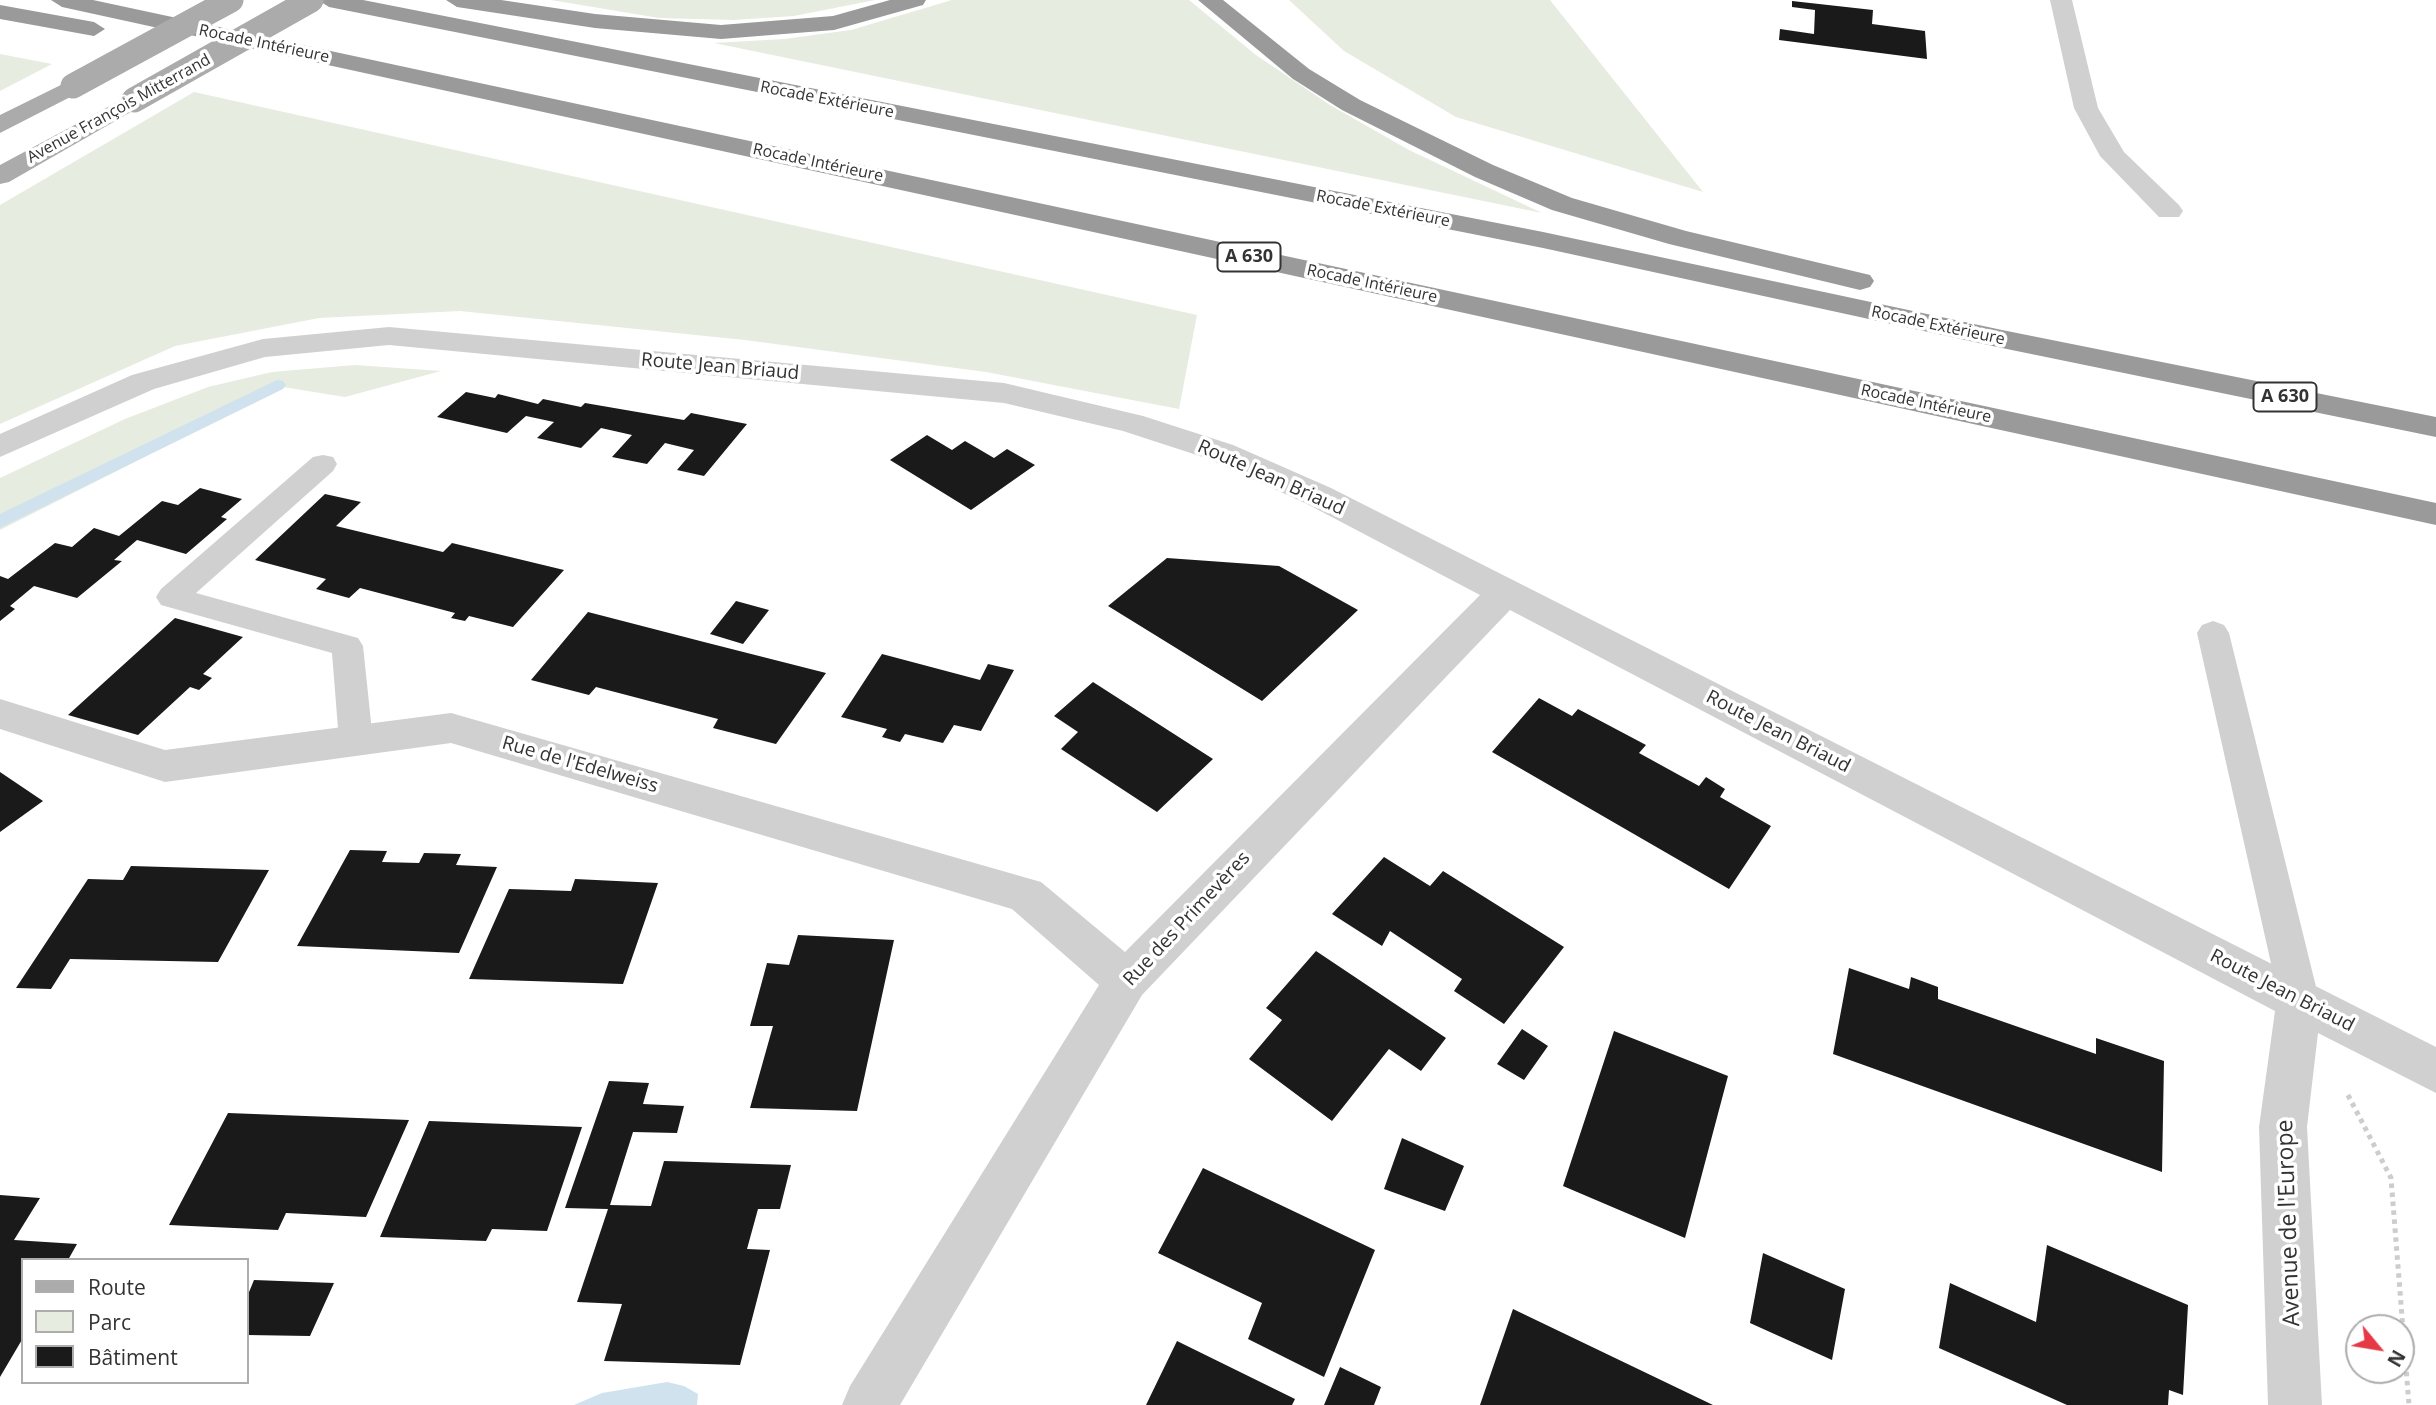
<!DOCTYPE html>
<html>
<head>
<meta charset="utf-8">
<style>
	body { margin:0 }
	#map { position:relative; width:2436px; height:1405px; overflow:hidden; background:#fff; font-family:"Open Sans",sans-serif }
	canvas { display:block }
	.legend { position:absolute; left:21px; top:1258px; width:228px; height:126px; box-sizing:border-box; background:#fff; border:2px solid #adadad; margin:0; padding:9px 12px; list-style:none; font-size:21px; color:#333 }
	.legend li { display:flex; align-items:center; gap:14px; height:35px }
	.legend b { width:35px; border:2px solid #adadad }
	.north { position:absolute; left:2345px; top:1314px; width:70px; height:70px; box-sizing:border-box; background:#fff; border:2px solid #adadad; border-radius:50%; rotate:120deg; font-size:19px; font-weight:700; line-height:28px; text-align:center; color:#333 }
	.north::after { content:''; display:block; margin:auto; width:24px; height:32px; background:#e63946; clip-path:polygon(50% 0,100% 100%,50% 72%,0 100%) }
</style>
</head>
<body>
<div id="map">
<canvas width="2436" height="1405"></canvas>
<ul class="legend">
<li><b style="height:9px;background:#ababab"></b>Route</li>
<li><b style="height:19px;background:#e6ecdf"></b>Parc</li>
<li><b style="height:19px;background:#1a1a1a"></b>Bâtiment</li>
</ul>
<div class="north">N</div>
</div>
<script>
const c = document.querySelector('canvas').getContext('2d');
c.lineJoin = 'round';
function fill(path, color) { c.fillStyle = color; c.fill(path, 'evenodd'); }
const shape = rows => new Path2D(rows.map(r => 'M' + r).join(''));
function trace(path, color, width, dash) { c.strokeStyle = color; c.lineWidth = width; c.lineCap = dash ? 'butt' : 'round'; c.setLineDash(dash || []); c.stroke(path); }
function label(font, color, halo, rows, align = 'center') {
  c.font = font + ' "Open Sans",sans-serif'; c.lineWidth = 7; c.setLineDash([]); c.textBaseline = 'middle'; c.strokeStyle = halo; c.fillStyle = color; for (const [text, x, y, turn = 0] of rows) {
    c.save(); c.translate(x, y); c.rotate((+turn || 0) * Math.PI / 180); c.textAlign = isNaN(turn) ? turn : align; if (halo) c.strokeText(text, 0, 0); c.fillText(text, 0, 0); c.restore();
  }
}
fill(shape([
	[551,0,875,0,794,16,733,20,659,18],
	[952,0,1189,0,1256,55,1330,105,1409,150,1542,213,714,43,784,39,851,30],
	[1289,0,1550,0,1703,192,1456,117,1344,51],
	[0,54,52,64,0,91],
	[194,92,1197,315,1179,409,986,372,745,340,460,311,319,318,175,346,0,424,0,205],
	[355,365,441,371,345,397,283,387,0,530,0,478,125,419,208,387,272,372]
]), '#e6ecdf');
fill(shape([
	[667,1382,684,1386,698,1394,697,1405,574,1405,602,1393]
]), '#cfe2ee');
fill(shape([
	[277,380,283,381,286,385,283,389,0,528,0,514,277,380]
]), '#cfe2ee');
fill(shape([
	[1792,1,1873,10,1872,24,1925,31,1927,59,1779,40,1780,29,1814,34,1815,10,1792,7],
	[466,392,495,398,498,394,538,404,543,399,581,407,585,403,684,420,691,413,747,424,704,476,677,470,694,450,665,443,647,464,612,457,632,435,601,428,581,448,537,438,554,422,526,416,507,433,437,417],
	[927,435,952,450,965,441,994,458,1007,449,1035,465,971,510,890,460],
	[200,488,242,499,221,517,227,519,186,554,137,540,114,560,122,561,77,598,34,586,10,606,15,609,0,621,0,576,8,579,55,543,72,547,94,528,119,536,162,501,178,505],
	[325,494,361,502,336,526,443,552,452,543,564,570,513,627,469,616,465,621,451,618,455,613,360,588,349,598,316,589,326,579,255,560],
	[1167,558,1279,566,1358,610,1262,701,1108,606],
	[736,601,769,610,743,644,710,634],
	[588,612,704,642,826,673,776,744,713,728,718,719,596,687,589,695,531,680],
	[175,618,243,637,203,674,212,678,199,690,190,687,138,735,68,715],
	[882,654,980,680,988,664,1014,670,981,731,954,725,943,743,905,734,900,742,882,737,887,729,841,717],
	[1093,682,1213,759,1157,812,1061,749,1078,732,1054,716],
	[1539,698,1572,716,1578,709,1646,745,1639,753,1699,786,1706,777,1725,789,1720,797,1771,826,1729,889,1492,752],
	[0,772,43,801,0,832],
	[350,850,387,851,382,862,419,863,424,853,461,854,456,865,497,867,459,953,297,946],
	[1384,857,1430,886,1443,871,1564,947,1504,1024,1454,991,1462,979,1390,931,1382,946,1332,914],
	[131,866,269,870,218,962,70,959,51,989,16,988,88,879,123,880],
	[575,879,658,883,623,984,469,979,509,889,571,891],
	[798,935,894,940,857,1111,750,1108,773,1026,750,1026,767,963,789,965],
	[1316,951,1446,1038,1421,1071,1389,1049,1332,1121,1249,1059,1282,1020,1266,1008],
	[1849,968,1909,989,1911,977,1938,987,1938,999,2096,1054,2096,1038,2164,1061,2162,1172,1833,1054],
	[1522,1029,1548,1046,1524,1080,1497,1064],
	[1614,1031,1728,1076,1685,1238,1563,1186],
	[609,1081,649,1083,643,1104,684,1106,677,1133,633,1132,610,1205,651,1206,664,1161,791,1165,780,1209,758,1209,747,1249,770,1250,740,1365,604,1361,622,1304,577,1302,608,1209,565,1208],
	[228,1113,409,1120,366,1217,286,1213,278,1230,169,1225],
	[429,1121,582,1127,547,1231,492,1229,486,1241,380,1237],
	[1402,1138,1464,1166,1445,1211,1384,1189],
	[1203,1168,1375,1250,1324,1377,1248,1339,1262,1303,1158,1253],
	[0,1195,40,1198,14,1240,77,1244,68,1260,23,1260,23,1338,0,1377],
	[2047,1245,2188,1305,2183,1395,2169,1390,2168,1405,2067,1405,1939,1348,1950,1283,2036,1322],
	[1763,1253,1845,1289,1832,1360,1750,1323],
	[254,1280,334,1283,310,1336,247,1335,247,1297],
	[1513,1309,1713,1405,1480,1405],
	[1177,1341,1295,1399,1292,1405,1146,1405],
	[1340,1367,1381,1387,1374,1405,1324,1405]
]), '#1a1a1a');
trace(shape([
	[2348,1095,2391,1178,2409,1405]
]), '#cdcdcd', 5, [4.5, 4.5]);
fill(shape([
	[323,455,333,457,337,464,333,471,196,593,358,638,363,646,373,741,368,750,356,754,344,750,339,741,332,653,161,605,156,597,161,589,313,457,323,455],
	[2213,621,2224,625,2229,633,2319,999,2313,1011,2299,1016,2285,1011,2279,999,2197,633,2202,625,2213,621]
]), '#d0d0d0');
fill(shape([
	[2050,0,2072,0,2098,108,2124,152,2179,205,2183,211,2179,217,2159,217,2100,156,2074,108,2050,0],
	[389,327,1004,383,1143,416,1233,445,1331,488,2436,1047,2436,1093,2318,1033,2307,1127,2322,1405,2268,1405,2259,1127,2275,1011,1510,610,1142,995,900,1405,842,1405,850,1386,1099,985,1012,909,451,743,165,782,0,729,0,699,165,750,451,713,1041,882,1125,952,1480,595,1307,504,1209,459,1123,431,1004,403,389,345,265,357,154,389,0,457,0,434,132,375,263,339,389,327]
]), '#d0d0d0');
fill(shape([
	[73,79,82,81,85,86,82,91,0,133,0,115,73,79],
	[134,93,143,95,146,100,143,105,9,182,0,184,0,165,134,93]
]), '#ababab');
fill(shape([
	[51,0,93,0,2436,503,2436,525,62,7,51,0],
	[318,0,363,0,1543,232,2002,330,2436,417,2436,437,2002,348,1543,248,329,7,318,0],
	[446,0,501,0,595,14,721,25,833,16,890,0,926,0,923,5,834,30,721,39,595,28,457,7,446,0],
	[1198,0,1223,0,1309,69,1360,100,1493,165,1572,198,1686,231,1870,275,1874,281,1870,287,1860,290,1669,244,1552,210,1475,177,1342,110,1293,79,1198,0],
	[0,5,94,22,105,29,94,36,0,19,0,5]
]), '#9a9a9a');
trace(shape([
	[73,86,231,0],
	[134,100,311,0]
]), '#ababab', 25);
label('16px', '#333', '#fff', [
	["Rocade Intérieure",264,44,12],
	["Rocade Extérieure",827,100,11],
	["Avenue François Mitterrand",119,109,-29],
	["Rocade Intérieure",818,163,12],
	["Rocade Extérieure",1383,209,11],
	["Rocade Intérieure",1372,284,12],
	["Rocade Extérieure",1938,326,12],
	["Rocade Intérieure",1926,404,12]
]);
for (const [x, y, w] of [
	[1249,257,63],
	[2285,397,63]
]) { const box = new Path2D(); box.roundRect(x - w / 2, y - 14.5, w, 29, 5); c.fillStyle = '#fff'; c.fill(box); trace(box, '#333', 2); }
label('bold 18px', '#333', null, [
	["A 630",1249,257],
	["A 630",2285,397]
]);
label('19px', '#333', '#fff', [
	["Route Jean Briaud",720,367,5],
	["Route Jean Briaud",1271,478,24],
	["Route Jean Briaud",1778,732,27],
	["Rue de l'Edelweiss",580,765,16],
	["Rue des Primevères",1187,919,-47],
	["Route Jean Briaud",2282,991,27]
]);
label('23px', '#333', '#fff', [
	["Avenue de l'Europe",2289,1223,-92]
]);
</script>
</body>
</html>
